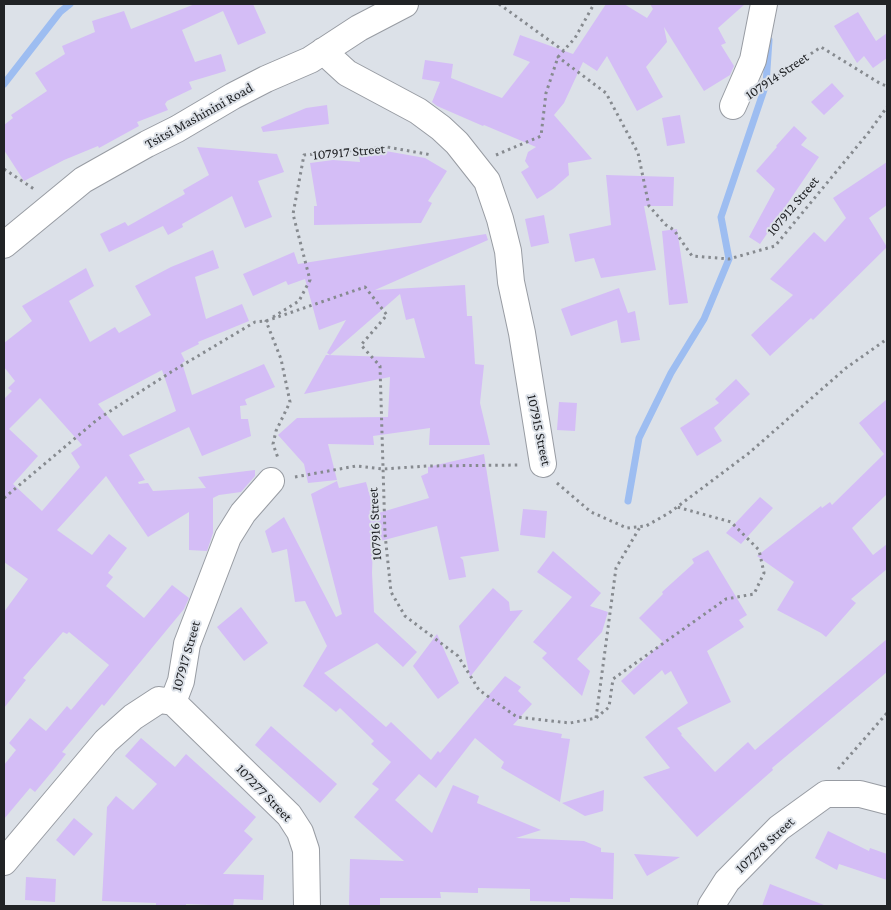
<!DOCTYPE html>
<html>
<head>
<meta charset="utf-8">
<style>
	body { margin:0 }
	#map { position:relative; width:891px; height:910px; overflow:hidden; background:#dce1e8; font-family:"Crimson Pro",serif }
	canvas { display:block }
	.frame { position:absolute; inset:0; border:5px solid #212326; pointer-events:none }
</style>
</head>
<body>
<div id="map">
<canvas width="891" height="910"></canvas>
<div class="frame"></div>
</div>
<script>
const c = document.querySelector('canvas').getContext('2d');
c.lineJoin = 'round';
const shape = rows => new Path2D(rows.map(r => 'M' + r).join(''));
function trace(path, color, width, dash) { c.strokeStyle = color; c.lineWidth = width; c.lineCap = dash ? 'butt' : 'round'; c.setLineDash(dash || []); c.stroke(path); }
function fill(path, color) { c.fillStyle = color; c.fill(path, 'evenodd'); }
function label(font, color, halo, rows, align = 'center') {
  c.font = font + ' "Crimson Pro",serif'; c.lineWidth = 4; c.setLineDash([]); c.textBaseline = 'middle'; c.strokeStyle = halo; c.fillStyle = color; for (const [text, x, y, turn = 0] of rows) {
    c.save(); c.translate(x, y); c.rotate((+turn || 0) * Math.PI / 180); c.textAlign = isNaN(turn) ? turn : align; if (halo) c.strokeText(text, 0, 0); c.fillText(text, 0, 0); c.restore();
  }
}
trace(shape([
	[4,84,60,12,70,4],
	[628,501,639,438,671,373,704,319,729,259,721,217,766,84,769,40]
]), '#9dbdf1', 7);
fill(shape([
	[195,4,253,4,266,33,238,45,223,11,182,30,195,62,221,54,226,71,189,82,192,89,167,101,165,104,168,110,137,122,139,126,99,148,98,146,64,160,24,181,4,150,4,125,13,118,11,115,47,91,35,73,65,54,62,46,95,32,92,21,124,11,131,29],
	[606,4,624,4,647,18,653,9,650,4,745,4,718,28,726,43,721,45,734,66,730,75,704,91,664,27,667,42,646,67,663,97,637,111,607,56,597,71,583,62,564,103,554,115,592,159,568,163,569,175,553,189,537,199,521,172,529,167,525,161,528,152,536,147,484,125,483,126,437,106,432,102,440,82,422,79,425,60,453,64,451,78,502,98,530,62,513,55,520,35,573,54],
	[858,12,876,41,887,33,887,58,873,68,864,56,857,63,834,26],
	[832,83,844,96,824,115,811,102],
	[327,105,329,124,263,132,261,127,306,108],
	[680,115,685,143,667,146,662,118],
	[794,126,807,138,801,145,819,157,760,244,749,237,775,189,756,171,777,147,776,146],
	[197,147,277,154,284,172,258,181,272,217,245,228,232,196,182,224,183,227,168,235,163,226,109,252,100,234,125,222,128,226,185,194,183,190,209,175],
	[380,150,425,158,447,171,428,201,432,203,421,223,314,225,314,206,317,206,310,163,333,160,360,162,359,156,379,155],
	[887,162,887,205,869,218,887,247,813,320,811,318,770,356,751,335,793,295,770,279,814,232,825,242,846,218,833,198],
	[606,175,674,177,673,206,644,206,656,270,601,278,594,258,575,262,569,234,611,225],
	[544,215,549,243,531,247,525,219],
	[677,229,688,303,669,305,662,231],
	[486,234,488,240,375,290,465,285,467,316,472,316,475,364,484,365,480,403,490,445,429,445,430,428,373,436,374,445,328,444,337,480,308,483,304,464,278,435,297,418,388,417,390,377,304,394,326,355,425,358,414,318,406,320,400,294,330,355,327,353,346,320,319,330,305,279,288,285,286,281,253,296,243,274,294,252,298,264],
	[213,250,219,268,195,277,206,319,242,304,249,321,198,342,199,344,181,353,185,361,182,363,192,395,264,364,275,387,246,399,245,400,247,405,240,406,241,419,248,419,251,436,202,456,189,427,129,455,145,480,138,482,139,484,148,483,153,491,206,488,198,477,255,470,255,476,241,492,219,495,213,498,213,533,207,551,189,550,189,512,148,537,106,476,57,530,92,555,109,534,127,548,108,573,113,577,106,586,144,618,172,585,189,598,184,609,104,706,102,704,62,752,66,754,55,768,35,792,30,788,4,819,4,765,16,750,9,743,30,718,46,731,67,706,71,710,109,665,69,632,67,634,63,632,23,678,26,680,4,708,4,612,28,579,4,562,4,399,12,391,8,388,15,381,4,367,4,343,32,321,22,306,86,268,94,286,69,301,90,342,115,327,119,333,151,315,135,286,171,267],
	[162,370,176,411,123,436,98,404],
	[40,398,82,445,71,453,80,467,42,511,13,484,38,456,9,429],
	[619,288,628,313,635,311,640,340,621,343,617,320,571,336,561,309],
	[736,379,750,394,714,428,722,441,697,456,680,428,719,403,715,399],
	[887,399,887,494,852,528,873,555,887,544,887,569,851,599,856,603,826,637,821,633,777,610,794,582,757,556,821,506,822,508,830,502,832,505,884,454,859,423],
	[559,402,577,403,575,431,557,430],
	[484,454,499,551,460,557,463,560,466,577,449,580,437,526,373,543,372,573,374,612,417,652,403,667,377,643,324,673,386,727,391,722,431,760,438,751,440,753,505,676,521,687,518,691,532,704,513,725,562,734,561,738,570,739,560,802,501,768,504,762,475,738,436,788,419,774,395,800,432,833,453,785,479,796,477,803,541,830,516,838,584,841,601,848,601,852,614,853,613,899,570,898,570,902,530,901,530,889,478,888,478,893,440,892,441,898,380,898,380,906,349,906,350,859,404,861,354,817,379,789,372,784,391,762,371,744,374,741,340,708,336,712,313,693,303,686,327,646,305,601,295,602,287,549,272,553,265,531,284,517,336,617,342,614,311,494,337,481,339,488,366,482,375,514,429,498,421,476,428,473,428,467],
	[760,497,773,508,741,544,726,533],
	[523,509,547,511,545,538,520,535],
	[708,550,747,615,739,620,744,627,707,651,731,702,677,728,682,734,681,735,715,772,748,742,755,750,887,639,887,672,772,768,773,770,697,837,643,777,670,768,645,737,688,703,671,671,665,675,662,670,634,695,621,681,663,642,639,618,663,594,662,592,694,563,692,559],
	[553,551,601,593,590,606,608,612,602,632,577,659,590,671,582,696,542,658,547,653,533,642,572,597,537,572],
	[493,588,509,602,510,611,523,610,470,677,459,626],
	[241,607,268,643,244,661,217,627],
	[437,634,459,683,438,699,413,666],
	[271,726,337,784,320,803,255,745],
	[141,738,175,767,186,754,256,817,244,831,253,839,223,874,264,875,263,900,234,899,233,906,186,904,186,906,156,906,156,903,102,901,107,807,116,796,133,810,157,784,125,756],
	[604,790,603,811,585,816,562,803],
	[74,818,93,834,74,856,56,840],
	[828,831,869,851,870,848,887,854,887,880,839,864,837,870,815,858],
	[634,854,680,857,647,876],
	[26,877,56,879,55,902,25,900],
	[770,884,824,905,824,906,762,906]
]), '#d4bdf6');
const minor = shape([
	[323,51,347,73,418,111,441,128,457,143,487,181,500,219,508,251,511,282,522,333,543,464],
	[733,106,753,60,764,4],
	[4,245,83,180,147,144,177,129,233,96,266,79,310,60,359,28,405,4],
	[173,702,289,815,300,832,306,850,307,906],
	[4,862,106,741,133,717,159,700,173,702,181,681,187,644,228,537,243,513,271,481],
	[711,906,727,881,779,828,826,794,860,794,887,801]
]);
trace(minor, '#989ca3', 28);
trace(shape([
	[499,4,564,51],
	[559,56,558,57,606,93,638,153,649,206,666,225,674,230,692,256,729,259,775,246,869,132,887,107],
	[773,79,821,47,881,84,887,86],
	[496,155,541,136,546,93,558,57,575,38,594,4],
	[4,169,34,189],
	[273,317,299,301,310,280,293,214,304,155,387,147,432,155],
	[268,321,266,321,281,359,290,402,276,431,273,444,278,458],
	[295,477,356,466,383,469,427,466,520,465],
	[557,483,591,512,627,528,646,526,669,513,749,453,846,368,887,339],
	[4,498,98,419,171,372,255,322,266,321,365,287,387,315,361,345,380,366,385,534,391,592,405,616,458,656,479,690,517,717,570,723,596,718,609,707,613,679,675,635,726,599,754,594,764,573,759,550,731,522,677,507],
	[596,718,616,568,640,527],
	[838,769,887,713]
]), '#868a8f', 3, [2.5, 4]);
trace(minor, '#fff', 26);
label('14px', '#212326', '#dce1e8', [
	["107914 Street",777,76,-34],
	["Tsitsi Mashinini Road",199,116,-29],
	["107917 Street",349,152,-5],
	["107912 Street",793,206,-50],
	["107915 Street",539,430,78],
	["107916 Street",375,524,-93],
	["107917 Street",186,656,-74],
	["107277 Street",264,793,46],
	["107278 Street",765,845,-43]
]);
</script>
</body>
</html>
